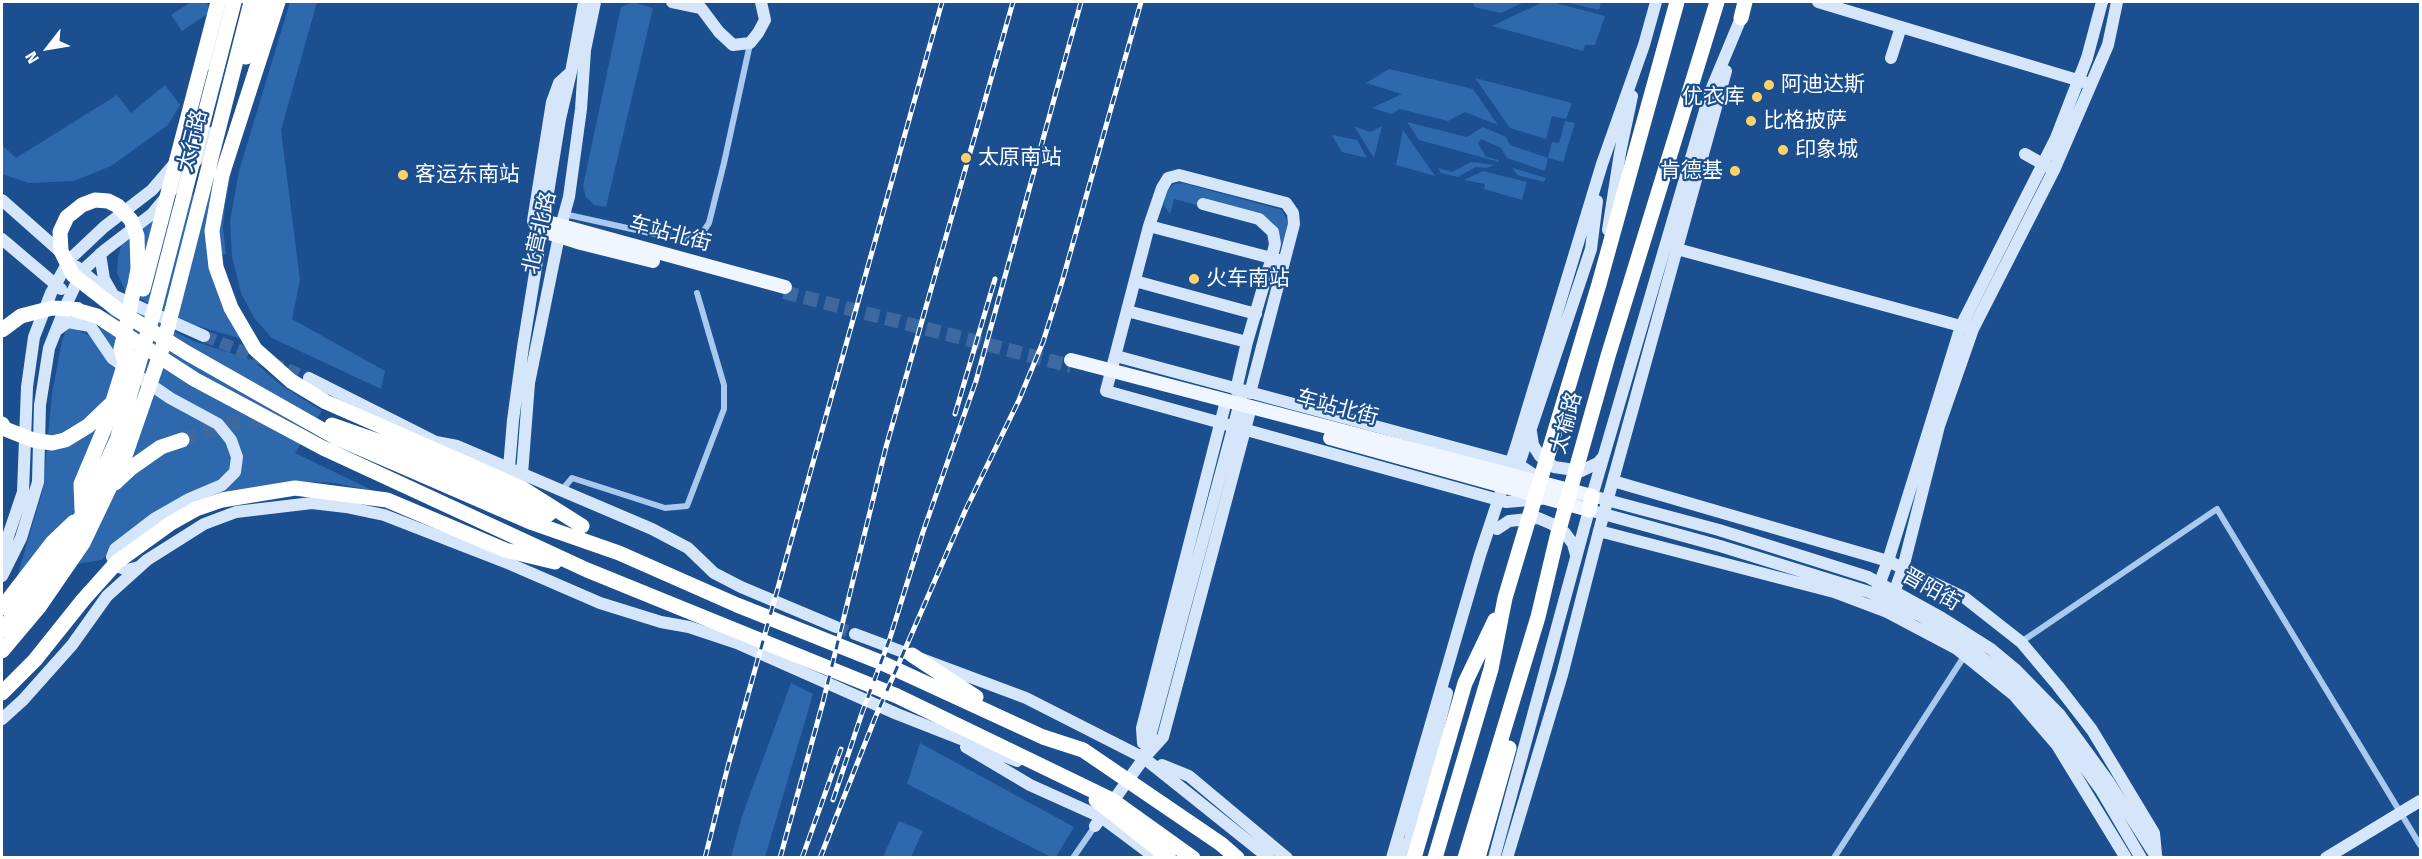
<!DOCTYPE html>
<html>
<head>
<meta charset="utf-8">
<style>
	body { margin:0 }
	#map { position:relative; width:2422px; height:859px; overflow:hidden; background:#1b4f8f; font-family:"Fira Sans",sans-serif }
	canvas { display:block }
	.frame { position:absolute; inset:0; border:3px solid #fff; pointer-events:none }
	.north { position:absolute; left:18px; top:18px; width:60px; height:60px; -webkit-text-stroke:4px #1b4f8f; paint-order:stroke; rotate:239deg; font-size:16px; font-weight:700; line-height:24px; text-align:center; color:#fff }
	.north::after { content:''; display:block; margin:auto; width:21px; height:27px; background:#fff; clip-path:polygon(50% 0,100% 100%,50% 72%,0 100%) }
</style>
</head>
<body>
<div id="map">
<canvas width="2422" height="859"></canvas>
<div class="frame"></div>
<div class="north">N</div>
</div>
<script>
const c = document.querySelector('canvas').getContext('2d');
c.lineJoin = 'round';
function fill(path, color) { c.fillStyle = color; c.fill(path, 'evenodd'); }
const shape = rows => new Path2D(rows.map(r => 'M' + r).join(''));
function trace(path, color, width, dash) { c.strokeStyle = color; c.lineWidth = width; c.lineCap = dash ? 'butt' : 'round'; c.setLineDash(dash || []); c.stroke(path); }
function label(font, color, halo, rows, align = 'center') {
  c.font = font + ' "Fira Sans","Noto Sans SC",sans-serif'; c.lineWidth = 4.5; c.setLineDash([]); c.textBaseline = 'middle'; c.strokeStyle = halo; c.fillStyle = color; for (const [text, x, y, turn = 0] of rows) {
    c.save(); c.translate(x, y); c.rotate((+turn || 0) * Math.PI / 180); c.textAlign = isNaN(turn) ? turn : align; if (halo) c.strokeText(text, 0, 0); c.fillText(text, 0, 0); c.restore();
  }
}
fill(shape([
	[191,2,206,2,212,11,182,31,171,15],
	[290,2,317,2,281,130,300,280,292,319,385,371,381,389,272,338,254,318,241,293,232,257,230,221,239,171],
	[633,2,653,8,606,207,594,205,586,197,583,186,621,7],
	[1473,2,1524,2,1501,13,1474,7],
	[1543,2,1552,2,1605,16,1595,45,1585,45,1583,51,1492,26],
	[1565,2,1601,2,1599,10],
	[1389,69,1473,89,1498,125,1465,112,1448,121,1400,109,1391,114,1372,108,1402,94,1366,83],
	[1475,78,1572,103,1566,119,1552,116,1546,139,1510,128],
	[165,85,180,105,168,125,111,166,74,181,29,183,2,174,2,145,16,158,117,95,131,113],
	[1565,121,1575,123,1563,162,1548,158,1545,171,1507,158,1501,148,1481,139,1478,143,1486,157,1499,160,1499,162,1419,140,1407,122,1467,137,1483,127,1506,137,1510,145,1548,158,1552,142,1559,143],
	[1354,126,1370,132,1382,126,1374,158],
	[1403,130,1435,176,1396,165],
	[1332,135,1357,140,1367,158,1342,152],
	[1471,162,1495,165,1486,168,1476,167,1458,177,1441,173,1438,168,1452,172],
	[1513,168,1546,178,1544,182,1517,175],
	[232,169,225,205,223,227,226,254,208,258,220,302,242,339,187,323,125,291,117,273,118,257,125,232,155,218],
	[1483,171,1527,182,1522,200,1484,189,1485,184,1464,180],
	[1183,183,1282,210,1288,223,1282,244,1279,243,1274,224,1260,215,1200,206,1174,199,1170,214,1164,206,1166,191,1174,184],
	[114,300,193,341,252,360,281,385,322,411,295,453,376,492,335,483,292,481,216,495,211,485,177,499,101,560,18,574,43,489,52,394,62,341,68,325,94,338],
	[791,683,813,694,765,857,731,857,742,816],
	[920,743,1074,827,1056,857,1051,857,907,784],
	[899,821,923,831,911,857,883,857]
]), '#2e69ad');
trace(shape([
	[204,336,309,378],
	[836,627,855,634]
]), '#3d69a0', 12, [12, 6]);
trace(shape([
	[784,292,1071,366]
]), '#3d69a0', 14, [14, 7]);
trace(shape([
	[182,440,232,423,277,417,305,421]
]), '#3d69a0', 15, [15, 8]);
trace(shape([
	[564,214,686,241,703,232,709,223,724,163,750,44],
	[562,490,572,478,665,508,687,506,724,409,724,385,697,293],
	[2021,642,2217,509,2420,845],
	[1073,858,1095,826],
	[1834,858,1965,655]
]), '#a9c9ee', 6);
trace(shape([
	[672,2,701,8,719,32,733,45,750,43,758,33,765,20,761,2],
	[1818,2,2084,82],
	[1741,18,1711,90,1592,496,1719,530,1868,577,1942,618,1991,649,2015,669,2060,715,2108,781,2157,858],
	[1891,58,1901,27],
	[210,64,226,2],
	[2025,154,2050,168],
	[2,200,64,255],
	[1149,226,1279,260],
	[1608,230,1620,153,1632,96],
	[543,231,537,229,533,221,552,102,559,83,571,72],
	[2,239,61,289],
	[1677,249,1968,328],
	[100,254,104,279,112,293],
	[77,267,108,293,204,336],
	[1135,281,1256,314],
	[78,308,112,358,170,398,218,424,231,440,237,457,235,472,222,485,189,499,154,519,115,549,112,557,119,567,127,570,139,567],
	[1127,311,1247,342,1272,257,1275,244,1273,232,1259,219,1203,204],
	[57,330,68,322,90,326],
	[1116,356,1519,465,1545,482],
	[309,378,436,442,457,446,652,529,688,548,714,573,741,587,836,627],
	[1236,390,1247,342],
	[1250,393,1294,224,1293,213,1286,203,1179,175,1168,178,1162,188,1149,226,1106,391,1506,502,1541,499],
	[1531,432,1533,445,1540,456,1554,467,1581,471,1598,463,1603,457],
	[509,468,513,420,523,347,560,119,571,72,584,2],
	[522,474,529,383,561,226,569,197,581,109,585,50,595,2],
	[1514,479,1591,249,1597,201],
	[1613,481,1888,561,1965,598,2021,642,2058,686,2092,730,2154,833,2156,854],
	[1497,529,1509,521,1538,518,1552,524,1565,533,1573,544,1576,555],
	[1599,531,1834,592,1887,612,1957,649,2014,695,2057,745,2126,858],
	[2,554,23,492,27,387,34,337,51,293,69,260,104,227,152,190,176,162],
	[2,576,21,538,38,482,40,405,49,348,67,303,82,271,105,250,152,214,205,150,211,133],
	[1877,590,1888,561,1961,326,2056,138,2087,58,2102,2],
	[1887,612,1903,568,1939,426,1973,329,2054,170,2108,45,2117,2],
	[855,634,1026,698,1144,758,1269,858],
	[2,719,23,700,72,645,107,596,147,560,204,524,236,512,312,503,346,507,384,515,510,564,600,603,661,622,689,627,737,643,897,714,1017,761],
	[1143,743,1142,728,1226,401],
	[966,747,1030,785,1101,817,1156,858],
	[1145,755,1242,395],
	[1162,765,1189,776,1287,858],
	[1095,826,1144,758,1163,737,1251,407],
	[1392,858,1480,555,1516,447,1602,164,1644,45,1656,2],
	[1401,858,1410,840,1447,693],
	[1494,858,1589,510,1720,546,1869,592,1921,616,1961,642,2007,676,2055,726,2101,790,2141,858],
	[1507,858,1562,675,1599,531,1726,71],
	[2326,858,2420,801]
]), '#d6e6fa', 12);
trace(shape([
	[544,221,785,287],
	[543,231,581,243,653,261],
	[1071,360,1592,496],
	[1330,438,1589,510]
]), '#f0f6ff', 14);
trace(shape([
	[278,2,222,175,212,231,216,267,231,308,255,349,291,381,326,402,522,488,582,526],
	[1741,18,1745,2],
	[246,57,264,2],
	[143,289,218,2],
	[2,330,21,316,52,308,72,309,97,316,194,379,323,448,587,570,897,696,1112,800,1193,858],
	[125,363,121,349,127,323,133,292,135,285,138,269,137,236,131,220,118,206,108,201,95,200,82,205,67,217,60,232,61,251,73,275,118,310,187,353,335,437,533,523,619,553,737,605,880,662,1043,737,1083,750,1221,844,1237,858],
	[2,424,5,429,33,440,52,443,65,440,88,426,111,404],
	[332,425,378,441,549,514],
	[115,483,131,468,161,447,182,440],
	[82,510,81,484,105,427,128,353],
	[1589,510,1592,496],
	[2,608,52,543,74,522],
	[2,630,40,583,72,536,117,440,154,311,234,2],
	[2,651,39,607,83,543,126,453,163,346,251,2],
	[912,655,976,697],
	[2,693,35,660,83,600,117,562,171,523,196,509,222,500,295,488,387,500,505,550,555,562],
	[1096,800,1169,858],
	[1414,858,1465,683,1495,620],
	[1435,858,1491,669,1505,598,1599,284,1677,2],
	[1465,858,1538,617,1557,537,1608,356,1717,2],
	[1478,858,1509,748]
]), '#fff', 15);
const rail = shape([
	[955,414,995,279],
	[833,800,862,713,890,638,923,532,976,381,1081,2],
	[705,858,728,766,942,2],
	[780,858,823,702,886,447,1013,2],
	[802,858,841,749],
	[820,858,875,718,966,509,1019,400,1043,342,1062,282,1141,2]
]);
trace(rail, '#fff', 5);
trace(rail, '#1b4f8f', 3, [9]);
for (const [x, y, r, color] of [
	[1769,85,6,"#ffd166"],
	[1757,97,6,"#ffd166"],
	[1751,121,6,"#ffd166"],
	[1783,150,6,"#ffd166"],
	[966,158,6,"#ffd166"],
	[1735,171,6,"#ffd166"],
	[403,175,6,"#ffd166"],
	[1194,279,6,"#ffd166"]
]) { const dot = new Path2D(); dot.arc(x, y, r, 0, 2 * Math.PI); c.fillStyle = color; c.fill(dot); trace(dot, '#1b4f8f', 2); }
label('21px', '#fff', '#1b4f8f', [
	["阿迪达斯",1781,85],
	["优衣库",1745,97,"right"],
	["比格披萨",1763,121],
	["印象城",1795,150],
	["太原南站",978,158],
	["肯德基",1723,171,"right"],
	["客运东南站",415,175],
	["火车南站",1206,279]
], 'left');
label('21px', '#fff', '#1b4f8f', [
	["太行路",193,141,-76],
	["北营北路",540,233,-77],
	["车站北街",670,234,15],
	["车站北街",1337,408,15],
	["太榆路",1567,423,-74],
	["晋阳街",1931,590,30]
]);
</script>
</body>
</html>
